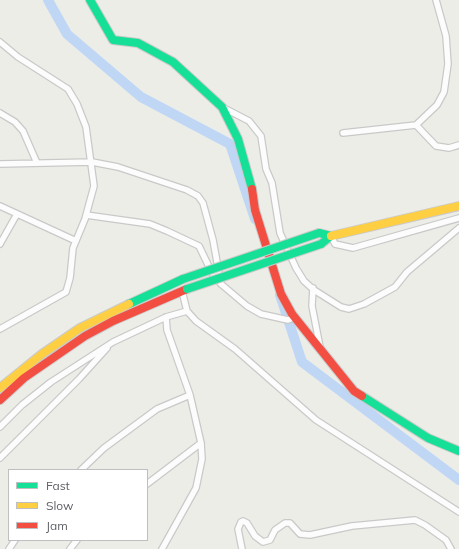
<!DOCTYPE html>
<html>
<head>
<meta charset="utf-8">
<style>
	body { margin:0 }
	#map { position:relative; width:459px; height:549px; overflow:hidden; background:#edede8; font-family:Mulish,sans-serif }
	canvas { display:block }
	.legend { position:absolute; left:8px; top:469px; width:140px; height:72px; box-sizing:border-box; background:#fff; border:1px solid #bfbfc1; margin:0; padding:5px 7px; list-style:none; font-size:12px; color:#5e6065 }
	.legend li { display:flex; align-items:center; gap:8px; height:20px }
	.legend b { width:20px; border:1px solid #bfbfc1 }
</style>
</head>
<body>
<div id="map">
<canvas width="459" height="549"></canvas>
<ul class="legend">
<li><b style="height:5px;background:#16e098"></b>Fast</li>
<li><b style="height:5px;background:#ffcf43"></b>Slow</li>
<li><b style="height:5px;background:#f24e42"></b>Jam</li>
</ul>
</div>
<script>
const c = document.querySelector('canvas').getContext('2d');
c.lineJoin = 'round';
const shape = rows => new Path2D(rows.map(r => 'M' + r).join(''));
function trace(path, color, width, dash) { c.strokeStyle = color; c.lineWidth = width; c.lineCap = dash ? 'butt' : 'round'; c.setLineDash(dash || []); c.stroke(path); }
trace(shape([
	[48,0,67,34,141,97,230,144,255,219],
	[280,295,302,362,459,480]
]), '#bfd7f5', 10);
const street = shape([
	[0,42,18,57,68,89,77,104,86,127,94,186,85,219,73,248,70,278,66,292,0,329],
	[222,107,249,121,261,136,266,169,272,183,280,233,296,268,304,281,314,290,341,307,349,309,364,304,395,287,407,272,459,228],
	[0,113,15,122,23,131,37,163],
	[416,125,436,146,449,148,459,145],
	[343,133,416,125,437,105,444,92,448,64,446,36,436,0],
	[0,164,92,162,118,167,187,190,198,196,203,203,213,240,221,284],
	[0,206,76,241],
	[86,215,150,224,167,231,199,246,212,273,221,284,247,306,261,314,288,320,295,317],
	[331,236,335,244,353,248,459,218],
	[0,244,17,214],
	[313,288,312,306,320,347],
	[182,291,187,311,196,321,235,349,316,420,459,512],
	[0,427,22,405,51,382,113,342,166,317,187,311],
	[0,458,79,379,107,348],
	[81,470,104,448,157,409,190,395],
	[147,484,201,443],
	[9,549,15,540],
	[70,549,77,540],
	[162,549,196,488,202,459,201,443,190,395,167,330,166,317],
	[242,549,238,529,241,522,243,521,247,523,255,536,263,542,270,540,275,530,285,523,290,523,300,534,310,535,352,526,415,520,425,525,446,540,451,549]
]);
const fast = shape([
	[90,0,113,40,138,43,173,62,222,107,238,139,252,189],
	[319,233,331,236,321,244],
	[129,304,183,279],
	[362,396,428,438,459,451]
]);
const slow = shape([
	[331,236,459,206],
	[0,388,42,354,80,328,129,304]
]);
const jam = shape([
	[252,189,255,210,281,294,292,314,354,391,362,396],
	[0,400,24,378,85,336,113,321,187,289]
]);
trace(street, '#c9c9c9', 8);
trace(fast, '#cacaca', 10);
trace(slow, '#cacaca', 10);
trace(jam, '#cacaca', 10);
trace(street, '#fcfcfc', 5.5);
trace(fast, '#16e098', 8);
trace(slow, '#ffcf43', 8);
trace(jam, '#f24e42', 8);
const fastBridge = shape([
	[183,279,319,233],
	[187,289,321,244]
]);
trace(fastBridge, '#cacaca', 10, []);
trace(fastBridge, '#16e098', 8);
</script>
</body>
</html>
